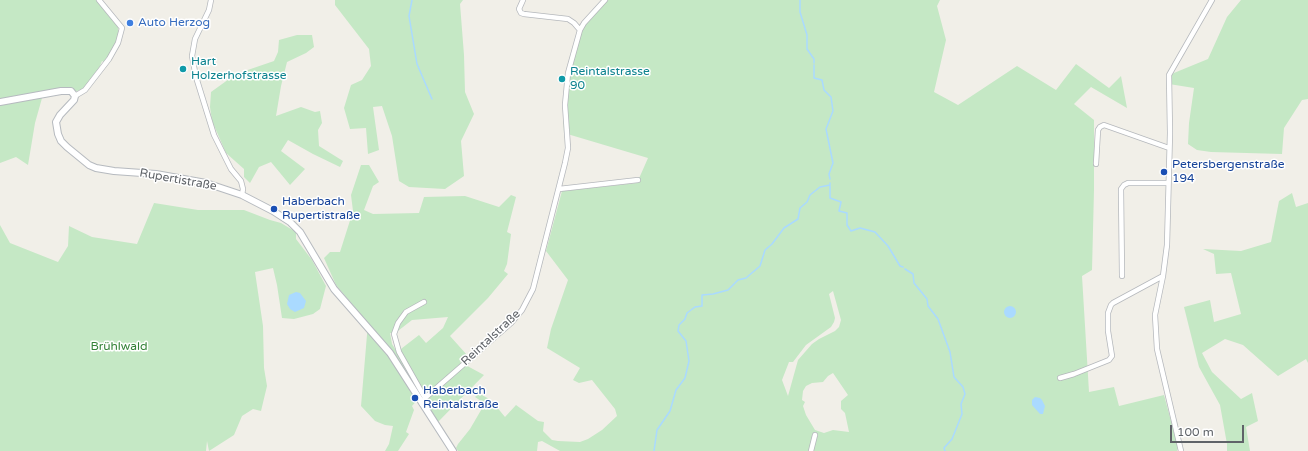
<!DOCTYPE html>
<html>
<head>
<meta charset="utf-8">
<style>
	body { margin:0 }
	#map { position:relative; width:1308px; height:451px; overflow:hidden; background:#f1efe8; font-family:"Varela Round",sans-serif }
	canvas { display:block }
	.scale { position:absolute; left:1170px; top:425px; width:74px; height:18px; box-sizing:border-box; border:2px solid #5f6368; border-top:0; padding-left:5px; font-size:12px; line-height:14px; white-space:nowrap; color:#5f6368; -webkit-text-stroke:3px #fff; paint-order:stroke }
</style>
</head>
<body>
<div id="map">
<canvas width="1308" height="451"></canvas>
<div class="scale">100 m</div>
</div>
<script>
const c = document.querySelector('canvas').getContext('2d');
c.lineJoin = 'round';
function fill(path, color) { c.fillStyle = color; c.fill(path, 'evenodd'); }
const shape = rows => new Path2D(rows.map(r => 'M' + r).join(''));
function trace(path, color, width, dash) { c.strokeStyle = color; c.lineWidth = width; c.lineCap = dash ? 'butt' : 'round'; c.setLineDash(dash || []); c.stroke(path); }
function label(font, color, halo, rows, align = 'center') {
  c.font = font + ' "Varela Round",sans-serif'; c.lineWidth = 3; c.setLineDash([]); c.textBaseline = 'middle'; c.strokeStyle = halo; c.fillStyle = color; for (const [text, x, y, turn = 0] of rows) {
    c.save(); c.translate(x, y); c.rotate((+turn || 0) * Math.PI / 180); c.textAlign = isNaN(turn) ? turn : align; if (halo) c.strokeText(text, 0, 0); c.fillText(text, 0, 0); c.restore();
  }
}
fill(shape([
	[0,0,97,0,118,26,118,39,105,63,102,61,97,73,83,90,76,91,69,88,44,91,35,123,28,165,16,157,0,163],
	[335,0,463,0,460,4,464,55,465,92,474,114,461,141,464,176,445,189,409,187,399,181,392,136,382,106,373,107,379,150,368,154,366,128,350,129,344,108,351,85,362,80,371,66,369,49,335,5],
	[605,0,940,0,937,6,946,40,934,92,958,105,1017,66,1056,90,1076,64,1109,88,1121,76,1127,108,1091,87,1074,104,1094,120,1094,190,1092,270,1082,276,1089,392,1114,387,1119,406,1164,395,1178,447,1177,451,560,451,542,441,538,442,537,451,458,451,456,448,458,444,470,429,484,405,481,401,475,397,477,395,482,395,491,400,505,417,516,405,538,421,544,422,543,431,552,440,558,441,580,442,588,439,602,430,617,416,615,409,592,380,579,383,573,380,580,368,547,348,551,329,568,280,546,251,562,191,637,183,648,158,564,133,563,109,580,30],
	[833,291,841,320,839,327,835,331,819,339,812,344,798,360,788,396,782,380,789,362,793,362,806,345,831,327,834,322,835,318,829,294],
	[833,373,848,395,841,401,841,409,845,413,849,432,833,430,824,433,815,430,806,415,803,406,805,402,802,400,803,391,806,386,812,383,823,382,828,376],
	[1241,0,1308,0,1308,99,1302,100,1284,128,1282,154,1211,152,1197,150,1188,144,1189,123,1194,88,1169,84,1169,75,1208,59,1227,17],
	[297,35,312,35,314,47,306,53,287,62,281,86,276,116,301,107,315,112,320,111,322,123,318,130,319,146,343,161,340,167,313,154,288,140,281,151,305,169,290,185,271,162,259,167,250,183,244,177,244,169,226,153,212,121,210,107,211,92,236,74,274,61,278,52,279,40],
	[361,165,369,165,379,182,373,186,364,210,373,214,419,213,424,197,465,196,499,207,511,195,516,197,507,232,511,234,507,264,504,271,508,274,488,298,450,336,467,355,460,362,484,375,438,422,421,396,412,406,414,410,406,432,409,434,398,451,385,451,389,444,393,426,385,425,375,421,361,406,368,323,336,285,324,258,330,252,340,252,353,211,351,195],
	[448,317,443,328,426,343,419,335,397,352,392,344,390,333,394,334,412,320],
	[1292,193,1296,207,1308,203,1308,363,1306,359,1278,376,1243,345,1225,339,1202,353,1212,372,1241,399,1252,393,1258,421,1246,427,1250,451,1227,451,1227,444,1220,405,1199,367,1184,307,1210,300,1214,322,1241,314,1231,273,1216,274,1214,254,1203,249,1241,251,1271,242,1279,201],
	[154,203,198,210,244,210,270,220,281,223,296,232,296,239,312,260,326,286,320,309,313,314,294,319,282,318,277,285,273,268,255,272,263,326,264,368,267,386,261,411,253,409,242,416,234,435,209,451,207,441,206,451,0,451,0,225,10,243,58,262,68,246,69,226,92,237,137,244]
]), '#c5e8c5');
fill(shape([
	[296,292,300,293,306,301,304,308,295,312,290,309,287,304,289,295],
	'1004 312a6 6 0 1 1 12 0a6 6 0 1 1-12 0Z',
	[1035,397,1040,398,1042,400,1045,406,1043,414,1040,414,1032,405,1032,400]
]), '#aadaff');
trace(shape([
	[412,0,409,16,417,64,432,99],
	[800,0,800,12,807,35,807,49,814,59,814,63],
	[814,65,814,78,822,80,824,90,831,97,833,111,826,129,833,163,829,174,830,179],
	[830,186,830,198,841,202,839,211,847,213,847,225,851,231,860,228,875,232,888,246,900,266,903,267],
	[905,269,913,274,914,283,927,299,928,306,938,319,950,352,954,377,963,387,965,394,961,404,962,414,952,439,944,448,945,451],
	[654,451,657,430,670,411,676,390,685,378,689,361,686,341,678,331,679,325,685,319,687,313,695,307,702,306,702,295,713,294,728,290,738,280,746,278,760,266,765,250,772,244,784,228,798,219,800,208,807,202,810,195,820,187,830,185,830,183]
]), '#aadaff', 1.5);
const minor = shape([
	[211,0,209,10,195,39,192,56,196,77,214,135,231,169,241,181,243,189,242,195],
	[523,0,519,9,521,13,524,14,568,19,574,23,580,30],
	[75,96,85,90,109,59,118,43,122,28,99,0],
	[1096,164,1098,130,1100,127,1104,125,1169,148],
	[559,189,638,180],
	[1122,276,1121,189,1124,185,1128,183,1168,183],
	[424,302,406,312,398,323,394,334,399,352,425,398],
	[1060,378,1074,374,1109,360,1112,356,1108,331,1108,313,1111,305,1113,303,1163,276],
	[422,404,425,398,511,323,522,310,533,289,565,163,568,148,565,105,568,73,580,30,584,23,605,0],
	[811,451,815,435],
	[1181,451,1157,349,1155,315,1163,276,1167,245,1170,133,1169,75,1212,0]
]);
const secondary = shape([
	[0,102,61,91,71,91,75,96,74,100,60,115,56,122,58,134,61,141,67,147,89,165,96,168,114,171,156,174,206,183,242,195,273,211,290,222,300,232,334,289,390,353,453,451]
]);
trace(minor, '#b5b8bc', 6);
trace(secondary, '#b6babf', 8);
trace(minor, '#fff', 4.5);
trace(secondary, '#fff', 6);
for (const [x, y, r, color] of [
	[130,23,4,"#3f7fe0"],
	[183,69,4,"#0f9aa8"],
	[562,79,4,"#0f9aa8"],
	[1164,172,4,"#1a4fb4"],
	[274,209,4,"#1a4fb4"],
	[415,398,4,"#1a4fb4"]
]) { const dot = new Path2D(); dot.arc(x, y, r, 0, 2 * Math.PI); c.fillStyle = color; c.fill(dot); trace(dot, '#fff', 1.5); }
label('12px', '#366cbe', '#fff', [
	["Auto Herzog",138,23]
], 'left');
label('12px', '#0d838f', '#fff', [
	["Hart",191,62],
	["Holzerhofstrasse",191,76],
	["Reintalstrasse",570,72],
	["90",570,86]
], 'left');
label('12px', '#164399', '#fff', [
	["Petersbergenstraße",1172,165],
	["194",1172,179],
	["Haberbach",282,202],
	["Rupertistraße",282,216],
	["Haberbach",423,391],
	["Reintalstraße",423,405]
], 'left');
label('12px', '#5f6368', '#fff', [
	["Rupertistraße",178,180,10],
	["Reintalstraße",491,338,-43]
]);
label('12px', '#348238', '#fff', [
	["Brühlwald",119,347]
]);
</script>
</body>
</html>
